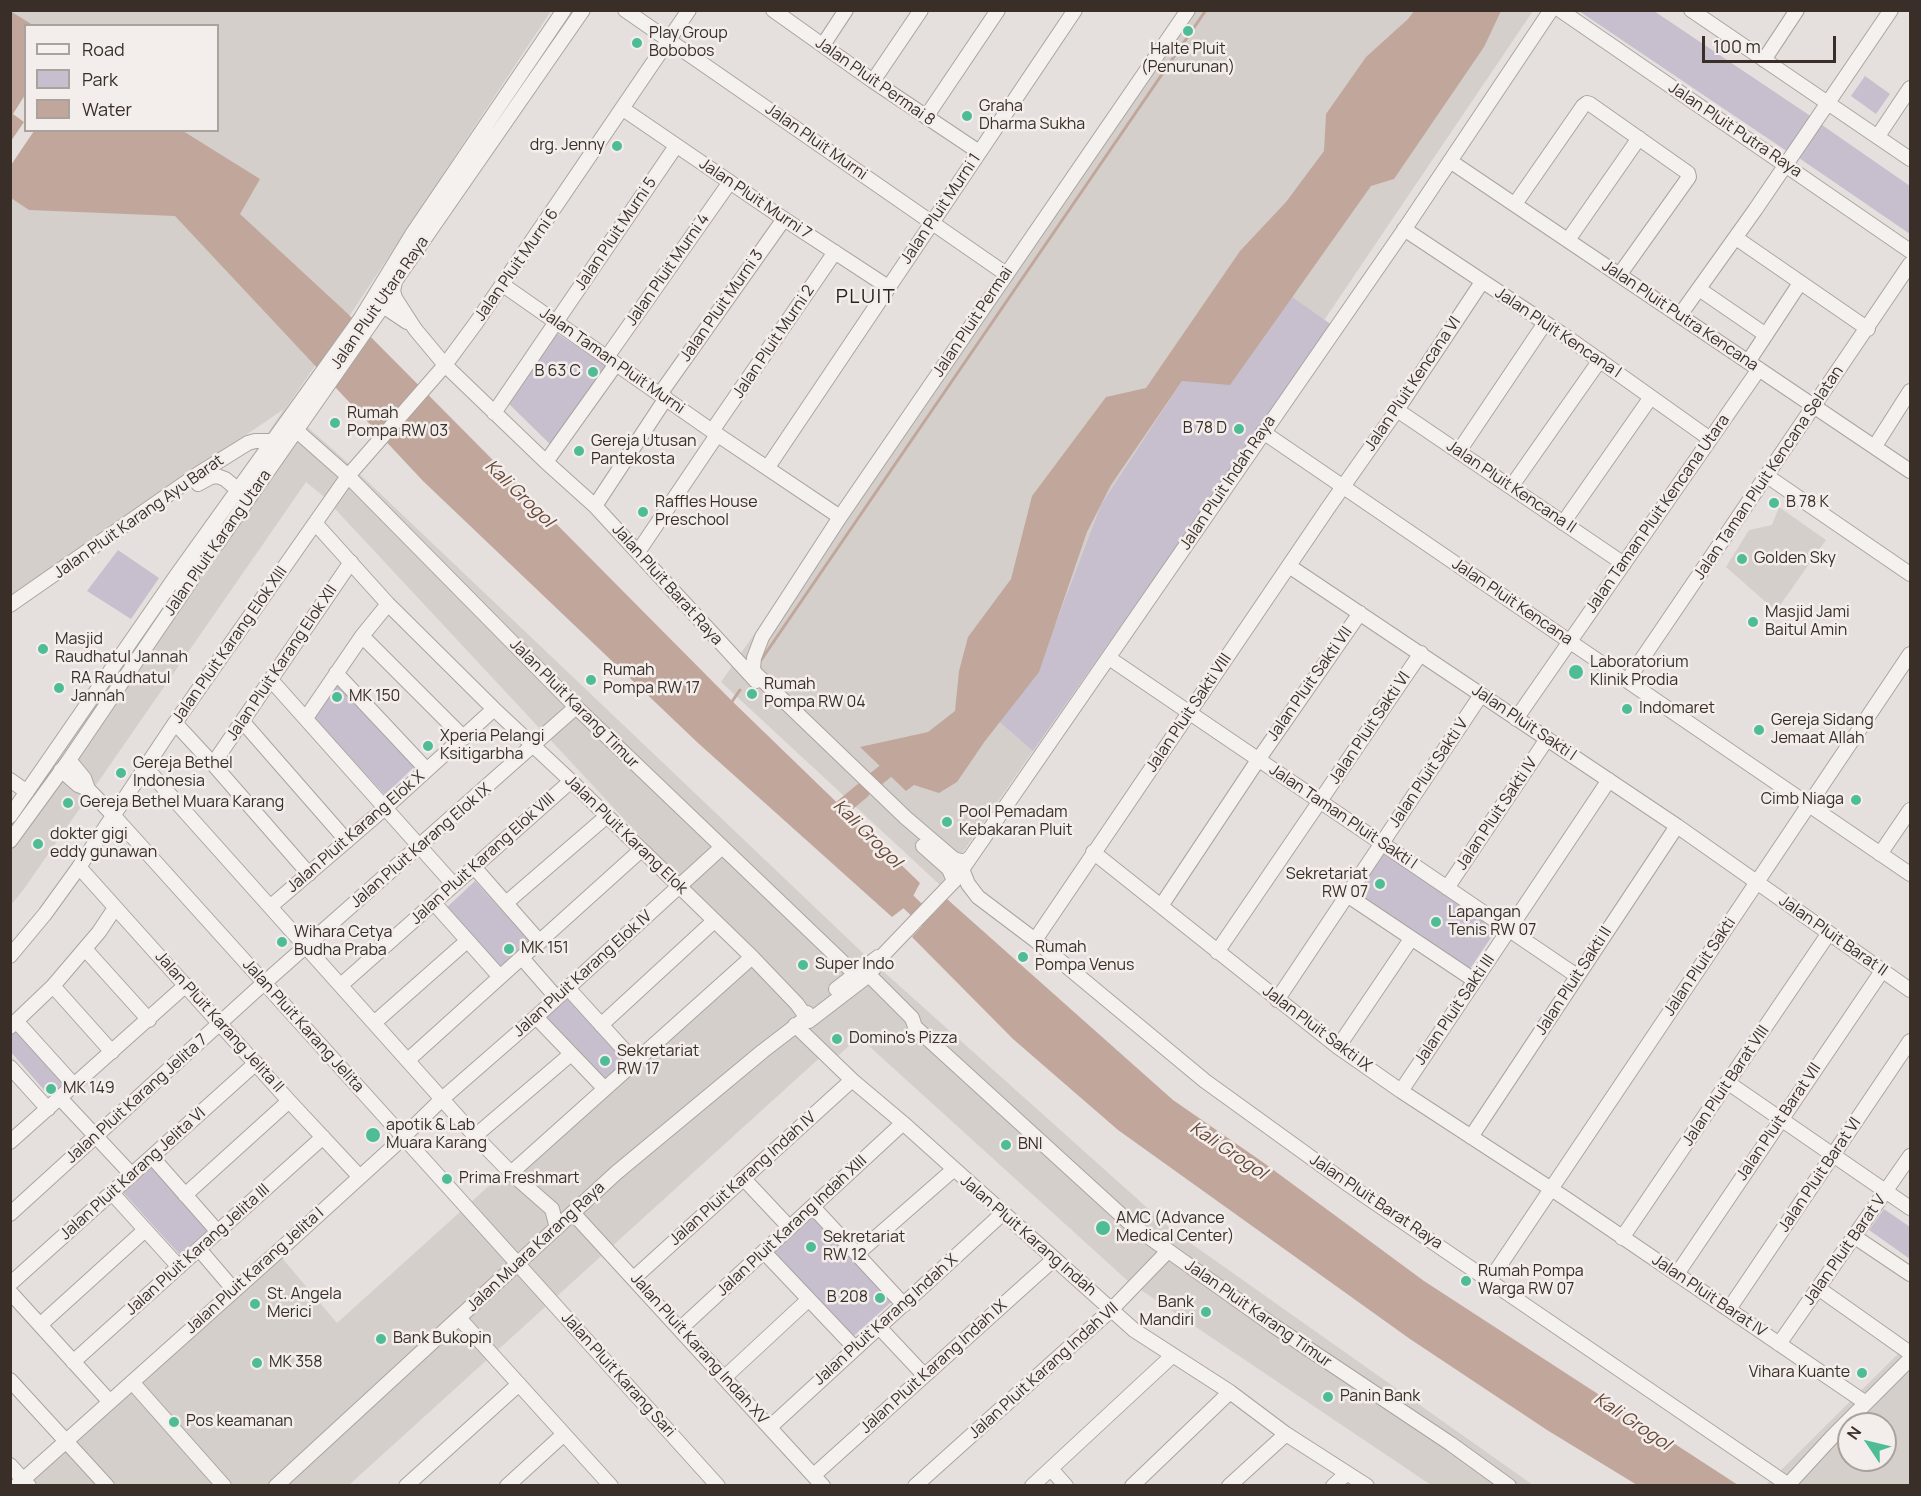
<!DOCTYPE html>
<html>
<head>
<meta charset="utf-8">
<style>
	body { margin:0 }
	#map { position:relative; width:1921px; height:1496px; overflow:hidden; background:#e5e0dd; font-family:Manrope,sans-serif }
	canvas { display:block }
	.frame { position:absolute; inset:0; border:12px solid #392f28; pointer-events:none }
	.legend { position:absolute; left:24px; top:24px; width:195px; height:108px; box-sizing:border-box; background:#f3eeeb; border:2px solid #a9a29d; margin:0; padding:8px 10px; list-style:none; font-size:18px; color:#392f28 }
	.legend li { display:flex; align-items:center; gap:12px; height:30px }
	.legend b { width:30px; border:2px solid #a9a29d }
	.north { position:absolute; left:1837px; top:1412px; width:60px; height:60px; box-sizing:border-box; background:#f3eeeb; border:2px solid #a9a29d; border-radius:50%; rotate:305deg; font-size:16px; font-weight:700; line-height:24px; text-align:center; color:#392f28 }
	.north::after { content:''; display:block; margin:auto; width:21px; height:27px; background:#4ebd96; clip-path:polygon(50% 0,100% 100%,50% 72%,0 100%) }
	.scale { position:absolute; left:1702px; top:36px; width:134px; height:27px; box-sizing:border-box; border:3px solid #392f28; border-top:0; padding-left:8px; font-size:18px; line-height:21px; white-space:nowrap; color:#392f28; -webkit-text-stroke:4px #f3eeeb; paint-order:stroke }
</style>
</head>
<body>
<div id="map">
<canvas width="1921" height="1496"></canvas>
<div class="frame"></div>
<ul class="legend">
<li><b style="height:8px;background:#f4f1ef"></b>Road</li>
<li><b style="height:16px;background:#c7bfce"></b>Park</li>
<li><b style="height:16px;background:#c1a79b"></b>Water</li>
</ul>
<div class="north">N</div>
<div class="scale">100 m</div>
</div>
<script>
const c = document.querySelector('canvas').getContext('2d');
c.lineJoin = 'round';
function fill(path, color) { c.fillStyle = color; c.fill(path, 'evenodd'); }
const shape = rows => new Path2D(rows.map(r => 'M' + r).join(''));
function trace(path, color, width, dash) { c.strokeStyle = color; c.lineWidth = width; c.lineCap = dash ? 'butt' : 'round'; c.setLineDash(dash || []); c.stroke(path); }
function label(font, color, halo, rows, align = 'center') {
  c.font = font + ' Manrope,sans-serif'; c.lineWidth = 5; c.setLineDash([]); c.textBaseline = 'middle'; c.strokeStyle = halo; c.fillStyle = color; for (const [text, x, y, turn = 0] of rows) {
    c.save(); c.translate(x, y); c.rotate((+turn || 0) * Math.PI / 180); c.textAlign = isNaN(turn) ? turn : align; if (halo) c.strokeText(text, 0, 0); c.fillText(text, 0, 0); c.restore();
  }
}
fill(shape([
	[10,11,551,11,350,315,286,408,347,462,865,955,1172,1230,1533,1485,1431,1485,1129,1282,859,1037,832,1061,825,1053,349,1485,36,1485,29,1478,277,1252,337,1323,748,952,323,496,306,482,24,889,11,905,11,815,284,409,11,595],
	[26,26,218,26,218,130,26,130],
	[1185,11,1533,11,1033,751,940,885,721,682],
	[1779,507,1826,540,1776,611,1726,567,1749,530,1772,525],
	[1910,1342,1910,1485,1766,1485],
	[1849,1424,1885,1424,1885,1460,1849,1460]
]), '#d5cfcb');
fill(shape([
	[1579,11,1654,11,1812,117,1788,152],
	[1865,76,1890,94,1876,114,1851,96],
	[1822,125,1910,186,1910,234,1799,158],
	[1292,297,1332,325,1033,751,994,717,1048,644,1101,505,1182,381],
	[555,332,611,369,556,450,507,402],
	[118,550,159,578,131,619,87,591],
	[337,677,418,763,385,795,311,715],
	[1383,851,1498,927,1470,969,1355,893],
	[475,881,533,945,500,975,445,909],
	[575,986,638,1053,605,1083,543,1015],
	[20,1020,72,1078,50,1097,11,1052,10,1029],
	[152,1162,211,1227,180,1255,121,1190],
	[822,1209,899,1295,848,1341,771,1255],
	[1884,1209,1910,1227,1910,1259,1869,1230]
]), '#c7bfce');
fill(shape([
	[10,11,33,25,26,26,26,130,183,131,260,179,240,214,347,313,732,701,920,883,909,904,892,917,698,743,423,481,175,216,29,210,11,198],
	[1414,11,1501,11,1484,47,1394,179,1371,186,1230,385,1182,381,1111,485,1087,532,1039,672,985,741,957,782,939,793,914,785,906,791,860,747,928,732,955,711,959,671,968,637,1011,579,1032,496,1106,397,1146,388,1240,251,1286,202,1324,151,1326,114,1366,57,1408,19],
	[947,899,1173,1100,1264,1163,1424,1281,1738,1485,1637,1485,1547,1430,1410,1339,1118,1130,1013,1039,912,937]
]), '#c1a79b');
fill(shape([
	[25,95,26,130,34,131,11,165,11,141,24,122,13,114]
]), '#e5e0dd');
trace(shape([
	[759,663,1206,10],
	[731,703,740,690]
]), '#c1a79b', 3);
trace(shape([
	[872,782,892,766,905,766],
	[826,821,862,791],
	[895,889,944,936]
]), '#c1a79b', 16);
const minor = shape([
	[625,10,1006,274],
	[773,10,873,81,979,152],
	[1560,10,1910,251],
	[1691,10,1910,159],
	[823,45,846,10],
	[1764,60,1797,10],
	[873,81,921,10],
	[623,109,784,219,888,287],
	[926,117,998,10],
	[1878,136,1910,88],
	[1450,161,1910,471],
	[1515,204,1583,106,1587,103,1590,104,1688,173,1689,177,1620,274],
	[1404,229,1568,338,1710,439],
	[1736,238,1868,329],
	[1568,240,1639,138],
	[395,282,393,291,395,298,415,329,445,365,546,462,595,506,756,681],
	[503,285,712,431,840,517],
	[391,287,583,10],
	[1699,289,1766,335],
	[1680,315,1755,210,1891,10],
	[607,357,730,182],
	[1748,362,1800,283],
	[660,394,784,219],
	[1397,410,1624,564],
	[494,413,676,146],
	[297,431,348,476,576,707,855,974],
	[712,431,835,252],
	[1263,432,1910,874],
	[1875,446,1910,391],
	[1459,451,1545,323],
	[546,462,616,364],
	[768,467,1075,10],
	[1767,476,1910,574],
	[198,484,211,477,217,476,225,479,237,489],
	[1511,487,1600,360],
	[595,506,666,398],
	[315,523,388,604,494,709,571,781,752,957,797,1004,809,1021],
	[1563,523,1651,397],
	[217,544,381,309,385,308,389,310,407,322],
	[638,552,717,435],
	[1289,566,1677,826,1910,990],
	[176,576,177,583,184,582,219,531],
	[10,605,198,474,248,443,255,441,272,441],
	[362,636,464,738],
	[1109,658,1577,976],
	[336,673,427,770],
	[271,680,454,885],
	[1627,681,1910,264],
	[306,718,362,636,388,604],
	[1516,719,1759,369],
	[243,722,347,841],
	[175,723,213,764,309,874],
	[69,760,84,778,88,789],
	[213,764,351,562],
	[146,768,475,1136,511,1173,552,1209,557,1228],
	[61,770,78,785,88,789,113,815,718,1486],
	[10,780,27,792],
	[10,816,176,576,361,318,413,233,564,10],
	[10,841,69,760,192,579],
	[923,846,949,869,954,881],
	[1093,852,1338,1047,1401,1091,1565,1198,1866,1403],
	[1880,854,1910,810],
	[968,859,963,862,954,859,906,818,755,673,753,668,754,658,762,637,840,517,1188,10],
	[79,867,289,1101,359,1176],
	[474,867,540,942],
	[962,869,968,884,978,897,1035,940,1205,1081,1349,1185,1790,1486],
	[1447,888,1547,739],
	[1347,895,1474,980],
	[434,903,500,977],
	[506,903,607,816],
	[271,906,385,808,494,709],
	[1161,906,1258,760,1360,613],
	[1035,940,1328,508,1397,410,1482,282],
	[85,949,149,1020],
	[1217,952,1421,653],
	[10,956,45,914,79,867,175,723,348,476,445,365,476,323,689,10],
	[522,958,556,997],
	[869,975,912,1018,915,1027,1132,1225,1274,1326,1451,1444,1509,1486],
	[341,985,571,781],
	[53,986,112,1052],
	[567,987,635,1062],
	[836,989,878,957],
	[1277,1000,1481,695],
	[536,1017,605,1089],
	[804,1019,809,1021,869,975,884,954,954,881,1406,227,1551,10],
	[17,1022,74,1085],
	[374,1023,467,941],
	[601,1025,714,921],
	[795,1025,852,1080,903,1123,1134,1330,1230,1392,1286,1434,1367,1486],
	[10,1027,53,986,99,932,115,908],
	[1338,1047,1411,939],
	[408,1060,641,850],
	[10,1067,48,1109],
	[1727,1082,1910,1208],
	[1401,1091,1609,780],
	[60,1098,132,1175],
	[475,1136,571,1054],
	[1471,1137,1677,826],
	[10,1142,186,985],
	[152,1157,218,1232],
	[511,1173,752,957],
	[744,1179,790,1228],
	[112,1193,179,1267],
	[185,1195,289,1101],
	[813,1207,904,1305],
	[573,1213,823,1486],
	[10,1214,254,992,576,707],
	[1855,1237,1910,1274],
	[1622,1238,1829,933],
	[199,1249,234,1290],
	[764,1252,855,1348],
	[857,1254,953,1170],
	[1677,1274,1882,971],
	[634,1278,852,1080],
	[1490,1280,1910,654],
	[10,1284,256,1063],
	[1818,1288,1910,1353],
	[10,1292,110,1402],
	[1729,1309,1910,1041],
	[459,1318,611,1486],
	[40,1325,145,1230],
	[879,1327,924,1375],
	[681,1328,903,1123],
	[1779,1344,1910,1156],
	[73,1362,323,1137],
	[725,1377,808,1300],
	[10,1380,107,1486],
	[132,1382,224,1486],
	[770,1427,1003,1213],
	[10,1465,29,1486],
	[1051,1469,1066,1486],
	[814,1475,1053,1260],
	[16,1486,282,1248,394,1146,442,1099,536,1017,721,848],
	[276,1486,616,1173,763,1051,802,1021,807,1013],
	[406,1486,519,1384],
	[507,1486,564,1434],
	[915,1486,1112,1309,1168,1251],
	[1032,1486,1172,1356],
	[1132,1486,1230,1392],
	[1229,1486,1286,1434],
	[1333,1486,1347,1473],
	[1787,1486,1833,1436,1910,1359]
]);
trace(minor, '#aba49f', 16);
trace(minor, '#f4f1ef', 14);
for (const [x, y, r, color] of [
	[1188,31,6,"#4ebd96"],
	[637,43,6,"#4ebd96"],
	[967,116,6,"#4ebd96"],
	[617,146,6,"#4ebd96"],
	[593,372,6,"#4ebd96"],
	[335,423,6,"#4ebd96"],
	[1239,429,6,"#4ebd96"],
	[579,451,6,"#4ebd96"],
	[1774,503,6,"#4ebd96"],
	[643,512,6,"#4ebd96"],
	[1742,559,6,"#4ebd96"],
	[1753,622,6,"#4ebd96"],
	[43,649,6,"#4ebd96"],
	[1576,672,8,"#4ebd96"],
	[591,680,6,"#4ebd96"],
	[59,688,6,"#4ebd96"],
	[752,694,6,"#4ebd96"],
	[337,697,6,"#4ebd96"],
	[1627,709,6,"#4ebd96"],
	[1759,730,6,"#4ebd96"],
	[428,746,6,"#4ebd96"],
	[121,773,6,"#4ebd96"],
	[1856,800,6,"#4ebd96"],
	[68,803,6,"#4ebd96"],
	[947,822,6,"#4ebd96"],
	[38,844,6,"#4ebd96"],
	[1380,884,6,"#4ebd96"],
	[1436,922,6,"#4ebd96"],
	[282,942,6,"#4ebd96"],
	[509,949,6,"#4ebd96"],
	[1023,957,6,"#4ebd96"],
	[803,965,6,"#4ebd96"],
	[837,1039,6,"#4ebd96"],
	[605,1061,6,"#4ebd96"],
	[51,1089,6,"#4ebd96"],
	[373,1135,8,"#4ebd96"],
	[1006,1145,6,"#4ebd96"],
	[447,1179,6,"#4ebd96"],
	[1103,1228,8,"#4ebd96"],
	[811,1247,6,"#4ebd96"],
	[1466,1281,6,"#4ebd96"],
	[880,1298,6,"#4ebd96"],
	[255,1304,6,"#4ebd96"],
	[1206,1312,6,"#4ebd96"],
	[381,1339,6,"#4ebd96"],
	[257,1363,6,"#4ebd96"],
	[1862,1373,6,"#4ebd96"],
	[1328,1397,6,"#4ebd96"],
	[174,1422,6,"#4ebd96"]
]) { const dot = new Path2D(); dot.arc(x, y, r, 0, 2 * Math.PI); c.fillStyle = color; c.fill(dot); trace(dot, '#f3eeeb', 2); }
label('16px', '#392f28', '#f3eeeb', [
	["Play Group",649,34],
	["Bobobos",649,52],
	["Halte Pluit",1188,50,"center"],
	["(Penurunan)",1188,68,"center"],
	["Graha",979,107],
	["Dharma Sukha",979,125],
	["drg. Jenny",605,146,"right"],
	["B 63 C",581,372,"right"],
	["Rumah",347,414],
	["Pompa RW 03",347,432],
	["B 78 D",1227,429,"right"],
	["Gereja Utusan",591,442],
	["Pantekosta",591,460],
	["Raffles House",655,503],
	["Preschool",655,521],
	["B 78 K",1786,503],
	["Golden Sky",1754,559],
	["Masjid Jami",1765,613],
	["Baitul Amin",1765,631],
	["Masjid",55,640],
	["Raudhatul Jannah",55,658],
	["Laboratorium",1590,663],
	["Klinik Prodia",1590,681],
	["Rumah",603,671],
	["Pompa RW 17",603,689],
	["RA Raudhatul",71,679],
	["Jannah",71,697],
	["Rumah",764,685],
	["Pompa RW 04",764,703],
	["MK 150",349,697],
	["Indomaret",1639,709],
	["Gereja Sidang",1771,721],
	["Jemaat Allah",1771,739],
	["Xperia Pelangi",440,737],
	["Ksitigarbha",440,755],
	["Gereja Bethel",133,764],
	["Indonesia",133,782],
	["Cimb Niaga",1844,800,"right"],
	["Gereja Bethel Muara Karang",80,803],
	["Pool Pemadam",959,813],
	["Kebakaran Pluit",959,831],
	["dokter gigi",50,835],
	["eddy gunawan",50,853],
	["Sekretariat",1368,875,"right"],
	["RW 07",1368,893,"right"],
	["Lapangan",1448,913],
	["Tenis RW 07",1448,931],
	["Wihara Cetya",294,933],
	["Budha Praba",294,951],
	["Rumah",1035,948],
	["Pompa Venus",1035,966],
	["MK 151",521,949],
	["Super Indo",815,965],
	["Domino's Pizza",849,1039],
	["Sekretariat",617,1052],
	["RW 17",617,1070],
	["MK 149",63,1089],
	["apotik & Lab",386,1126],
	["Muara Karang",386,1144],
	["BNI",1018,1145],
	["Prima Freshmart",459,1179],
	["AMC (Advance",1116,1219],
	["Medical Center)",1116,1237],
	["Sekretariat",823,1238],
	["RW 12",823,1256],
	["Rumah Pompa",1478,1272],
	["Warga RW 07",1478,1290],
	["St. Angela",267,1295],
	["Merici",267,1313],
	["B 208",868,1298,"right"],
	["Bank",1194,1303,"right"],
	["Mandiri",1194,1321,"right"],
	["Bank Bukopin",393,1339],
	["MK 358",269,1363],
	["Vihara Kuante",1850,1373,"right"],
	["Panin Bank",1340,1397],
	["Pos keamanan",186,1422]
], 'left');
label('16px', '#392f28', '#f3eeeb', [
	["Jalan Pluit Permai 8",875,82,35],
	["Jalan Pluit Putra Raya",1735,130,34],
	["Jalan Pluit Murni",816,142,35],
	["Jalan Pluit Murni 7",755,199,34],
	["Jalan Pluit Murni 1",941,209,-56],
	["Jalan Pluit Murni 5",616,234,-56],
	["Jalan Pluit Murni 6",517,265,-55],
	["Jalan Pluit Murni 4",668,270,-55],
	["Jalan Pluit Utara Raya",380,303,-55],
	["Jalan Pluit Murni 3",722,306,-55],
	["Jalan Pluit Putra Kencana",1680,316,34],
	["Jalan Pluit Permai",973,322,-56],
	["Jalan Pluit Kencana I",1558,333,34],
	["Jalan Pluit Murni 2",774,342,-56],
	["Jalan Taman Pluit Murni",612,361,35],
	["Jalan Pluit Kencana VI",1413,384,-56],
	["Jalan Taman Pluit Kencana Selatan",1769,473,-56],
	["Jalan Pluit Indah Raya",1228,483,-56],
	["Jalan Pluit Kencana II",1511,487,34],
	["Jalan Taman Pluit Kencana Utara",1658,514,-55],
	["Jalan Pluit Karang Ayu Barat",139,517,-35],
	["Jalan Pluit Karang Utara",218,543,-55],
	["Jalan Pluit Barat Raya",667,585,48],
	["Jalan Pluit Kencana",1512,602,34],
	["Jalan Pluit Karang Elok XIII",230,645,-55],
	["Jalan Pluit Karang Elok XII",282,663,-56],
	["Jalan Pluit Sakti VII",1310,684,-55],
	["Jalan Pluit Karang Timur",574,704,45],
	["Jalan Pluit Sakti VIII",1189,713,-56],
	["Jalan Pluit Sakti I",1524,723,34],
	["Jalan Pluit Sakti VI",1370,728,-56],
	["Jalan Pluit Sakti V",1429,773,-56],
	["Jalan Pluit Sakti IV",1497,814,-56],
	["Jalan Taman Pluit Sakti I",1343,817,34],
	["Jalan Pluit Karang Elok X",356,832,-41],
	["Jalan Pluit Karang Elok",626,835,44],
	["Jalan Pluit Karang Elok IX",421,846,-41],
	["Jalan Pluit Karang Elok VIII",483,859,-42],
	["Jalan Pluit Barat II",1833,936,35],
	["Jalan Pluit Sakti",1700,967,-56],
	["Jalan Pluit Karang Elok IV",583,974,-42],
	["Jalan Pluit Sakti II",1574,981,-57],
	["Jalan Pluit Sakti III",1455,1010,-56],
	["Jalan Pluit Karang Jelita II",219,1022,48],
	["Jalan Pluit Karang Jelita",303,1026,48],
	["Jalan Pluit Sakti IX",1317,1029,37],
	["Jalan Pluit Barat VIII",1726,1086,-56],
	["Jalan Pluit Karang Jelita 7",137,1099,-42],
	["Jalan Pluit Barat VII",1779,1122,-56],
	["Jalan Pluit Karang Jelita VI",133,1174,-42],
	["Jalan Pluit Barat VI",1820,1175,-56],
	["Jalan Pluit Karang Indah IV",743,1179,-42],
	["Jalan Pluit Barat Raya",1376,1202,34],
	["Jalan Pluit Karang Indah XIII",792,1226,-43],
	["Jalan Pluit Karang Indah",1028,1236,41],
	["Jalan Muara Karang Raya",536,1247,-43],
	["Jalan Pluit Karang Jelita III",198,1250,-42],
	["Jalan Pluit Barat V",1845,1250,-55],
	["Jalan Pluit Karang Jelita I",255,1271,-42],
	["Jalan Pluit Barat IV",1709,1296,34],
	["Jalan Pluit Karang Timur",1258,1314,35],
	["Jalan Pluit Karang Indah X",886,1320,-42],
	["Jalan Pluit Karang Indah XV",699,1349,48],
	["Jalan Pluit Karang Indah IX",934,1367,-42],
	["Jalan Pluit Karang Indah VII",1044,1371,-42],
	["Jalan Pluit Karang Sari",618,1375,48]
]);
label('italic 18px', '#684837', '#f3eeeb', [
	["Kali Grogol",519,494,44],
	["Kali Grogol",867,834,45],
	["Kali Grogol",1228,1151,34],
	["Kali Grogol",1632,1422,34]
]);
c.letterSpacing = '1.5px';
label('20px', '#2a211a', '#f3eeeb', [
	["PLUIT",866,297]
]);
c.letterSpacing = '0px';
</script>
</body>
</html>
